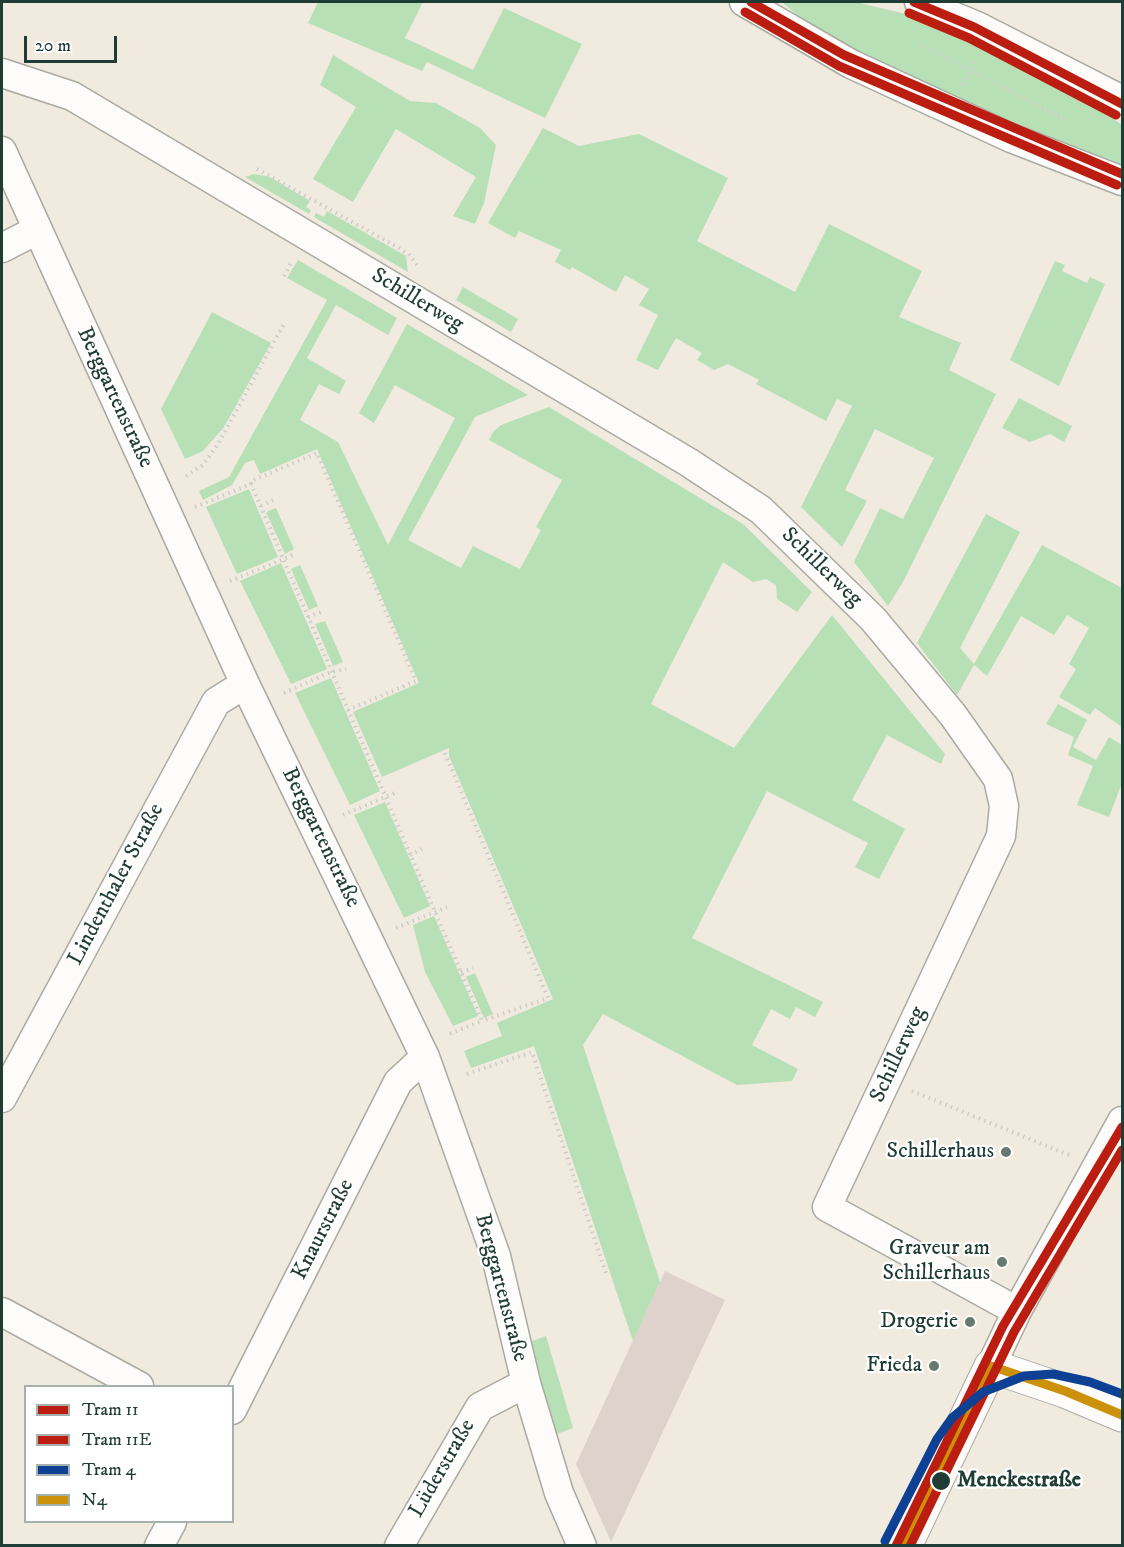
<!DOCTYPE html>
<html>
<head>
<meta charset="utf-8">
<style>
	body { margin:0 }
	#map { position:relative; width:1124px; height:1547px; overflow:hidden; background:#f0eadf; font-family:"IM FELL DW Pica",serif }
	canvas { display:block }
	.frame { position:absolute; inset:0; border:3px solid #1f3d34; pointer-events:none }
	.legend { position:absolute; left:24px; top:1385px; width:210px; height:138px; box-sizing:border-box; background:#fff; border:2px solid #a5b1ae; margin:0; padding:8px 10px; list-style:none; font-size:18px; color:#1f3d34 }
	.legend li { display:flex; align-items:center; gap:12px; height:30px }
	.legend b { width:30px; border:2px solid #a5b1ae }
	.scale { position:absolute; left:24px; top:36px; width:93px; height:27px; box-sizing:border-box; border:3px solid #1f3d34; border-top:0; padding-left:8px; font-size:18px; line-height:21px; white-space:nowrap; color:#1f3d34; -webkit-text-stroke:4px #fff; paint-order:stroke }
</style>
</head>
<body>
<div id="map">
<canvas width="1124" height="1547"></canvas>
<div class="frame"></div>
<ul class="legend">
<li><b style="height:8px;background:#bb1e10"></b>Tram 11</li>
<li><b style="height:8px;background:#bb1e10"></b>Tram 11E</li>
<li><b style="height:8px;background:#0e4094"></b>Tram 4</li>
<li><b style="height:8px;background:#cc910a"></b>N4</li>
</ul>
<div class="scale">20 m</div>
</div>
<script>
const c = document.querySelector('canvas').getContext('2d');
c.lineJoin = 'round';
function fill(path, color) { c.fillStyle = color; c.fill(path, 'evenodd'); }
const shape = rows => new Path2D(rows.map(r => 'M' + r).join(''));
function trace(path, color, width, dash) { c.strokeStyle = color; c.lineWidth = width; c.lineCap = dash ? 'butt' : 'round'; c.setLineDash(dash || []); c.stroke(path); }
function label(font, color, halo, rows, align = 'center') {
  c.font = font + ' "IM FELL DW Pica",serif'; c.lineWidth = 4.5; c.setLineDash([]); c.textBaseline = 'middle'; c.strokeStyle = halo; c.fillStyle = color; for (const [text, x, y, turn = 0] of rows) {
    c.save(); c.translate(x, y); c.rotate((+turn || 0) * Math.PI / 180); c.textAlign = isNaN(turn) ? turn : align; if (halo) c.strokeText(text, 0, 0); c.fillText(text, 0, 0); c.restore();
  }
}
fill(shape([
	[665,1271,725,1300,611,1542,576,1464]
]), '#dfd2cd');
fill(shape([
	[318,2,423,2,405,38,473,70,504,8,582,44,545,118,427,62,422,71,308,23],
	[782,2,856,2,938,22,1074,91,1122,125,1122,167,977,109,812,28],
	[333,55,410,101,436,103,480,128,496,145,484,203,475,224,453,216,476,177,396,129,353,202,313,179,356,107,320,85],
	[543,128,579,146,639,134,728,178,697,241,795,292,829,224,922,271,899,317,961,343,949,370,996,394,903,582,888,606,854,562,880,508,903,519,934,458,875,429,845,490,867,501,842,547,801,507,852,406,837,399,826,421,756,384,759,380,728,364,714,370,697,360,702,353,676,338,658,370,636,360,658,315,639,305,649,289,625,275,616,292,572,267,570,270,555,262,561,250,519,231,515,238,488,223],
	[254,174,270,177,310,201,306,207,311,210,309,214,245,177],
	[327,211,406,256,408,272,314,217,316,213,324,217],
	[298,260,397,318,388,335,336,305,307,358,346,381,339,394,319,384,300,420,338,442,388,545,455,418,395,385,374,423,359,413,407,324,528,395,475,417,408,540,461,568,473,546,520,569,541,530,536,527,562,480,489,440,493,432,501,425,549,407,743,524,812,592,797,612,777,599,776,585,766,579,753,582,723,562,651,704,734,748,832,615,945,754,941,764,887,735,852,800,905,829,879,879,855,867,868,843,767,791,692,938,823,1002,815,1017,796,1007,790,1019,771,1009,752,1045,798,1069,792,1081,737,1085,603,1014,583,1045,660,1282,633,1341,534,1046,471,1068,464,1051,502,1036,497,1023,553,999,449,756,449,748,382,777,353,712,419,683,317,449,260,474,254,460,245,463,232,485,203,500,199,491,229,477,327,300,287,278],
	[1055,261,1065,265,1062,271,1087,283,1090,277,1105,284,1059,386,1010,360],
	[463,287,518,319,511,332,456,300],
	[212,312,271,343,224,427,203,451,185,459,161,409],
	[1019,398,1072,426,1064,442,1050,434,1030,442,1002,428],
	[249,489,278,557,237,574,206,507],
	[276,508,294,549,285,554,266,512],
	[986,514,1020,532,960,648,974,664,1042,545,1122,588,1122,727,1095,708,1090,715,1059,697,1076,669,1069,664,1089,628,1067,615,1054,635,1021,616,987,676,974,665,957,695,917,643],
	[281,563,327,669,291,684,240,581],
	[300,565,318,606,309,610,291,569],
	[325,621,343,662,333,666,315,624],
	[331,678,380,791,350,805,295,693],
	[1058,704,1087,720,1073,747,1096,760,1109,737,1122,745,1122,783,1109,817,1077,805,1093,766,1068,755,1074,737,1046,724],
	[385,802,430,906,404,918,354,815],
	[434,916,478,1016,453,1026,425,972,413,925],
	[475,973,493,1014,484,1018,466,977],
	[546,1336,573,1428,557,1434,550,1433,532,1341]
]), '#b8e0b6');
const minor = shape([
	[744,2,851,64,1011,138,1122,181],
	[919,2,977,26,1122,100],
	[2,73,72,96,688,462,761,510,873,619,953,715,998,779,1004,806,1001,836,827,1207,1017,1311],
	[2,151,245,684,425,1057,496,1256,526,1383,559,1493,582,1546],
	[2,248,37,230],
	[2,1098,216,702,245,684],
	[2,1312,139,1386],
	[991,1366,1017,1311,1122,1121],
	[232,1410,398,1082,425,1057],
	[159,1546,172,1522],
	[399,1546,480,1407,526,1383]
]);
const secondary = shape([
	[905,1546,991,1366,1065,1391,1122,1415]
]);
trace(minor, '#aaaaa2', 31);
trace(secondary, '#aaaaa2', 35);
trace(shape([
	[919,44,1067,120],
	[964,85,977,60],
	[257,169,399,248,409,255,417,265],
	[284,276,292,261],
	[186,476,203,465,218,444,285,322],
	[251,484,251,481,317,453,416,681,348,710],
	[261,506,273,500],
	[195,507,251,484,482,1021,449,1034],
	[230,581,296,554],
	[308,617,321,612],
	[284,693,331,672,346,669],
	[445,753,548,998,482,1021],
	[343,815,397,792],
	[410,855,422,849],
	[396,928,447,907],
	[461,972,473,968],
	[467,1074,532,1052,607,1276],
	[912,1091,1069,1155]
]), '#cccdca', 4, [1.5, 4.5]);
trace(minor, '#fdfcfa', 28);
trace(secondary, '#fdfcfa', 33);
trace(shape([
	[991,1366,1065,1391,1122,1415],
	[905,1546,991,1366]
]), '#cc910a', 9);
trace(shape([
	[751,2,844,55,1122,174],
	[914,2,974,27,1122,104],
	[896,1546,1003,1326,1122,1127]
]), '#bb1e10', 9);
trace(shape([
	[745,12,839,66,1117,185],
	[909,13,969,38,1116,115],
	[910,1546,1014,1332,1122,1150]
]), '#bb1e10', 9);
trace(shape([
	[885,1541,937,1439,952,1418,983,1392,1024,1376,1053,1374,1090,1382,1122,1394]
]), '#0e4094', 9);
for (const [x, y, r, color] of [
	[1006,1152,6,"#687a70"],
	[1002,1262,6,"#687a70"],
	[970,1322,6,"#687a70"],
	[934,1366,6,"#687a70"],
	[941,1481,10,"#1f3d34"]
]) { const dot = new Path2D(); dot.arc(x, y, r, 0, 2 * Math.PI); c.fillStyle = color; c.fill(dot); trace(dot, '#fff', 2); }
label('22px', '#1f3d34', '#fff', [
	["Schillerweg",417,301,31],
	["Berggartenstraße",114,398,65],
	["Schillerweg",821,568,44],
	["Berggartenstraße",320,838,64],
	["Lindenthaler Straße",117,885,-62],
	["Schillerweg",899,1055,-65],
	["Knaurstraße",324,1230,-63],
	["Berggartenstraße",500,1288,75],
	["Lüderstraße",443,1469,-60]
]);
label('22px', '#1f3d34', '#fff', [
	["Schillerhaus",994,1152],
	["Graveur am",990,1249],
	["Schillerhaus",990,1274],
	["Drogerie",958,1322],
	["Frieda",922,1366]
], 'right');
label('bold 22px', '#1f3d34', '#fff', [
	["Menckestraße",957,1481]
], 'left');
</script>
</body>
</html>
